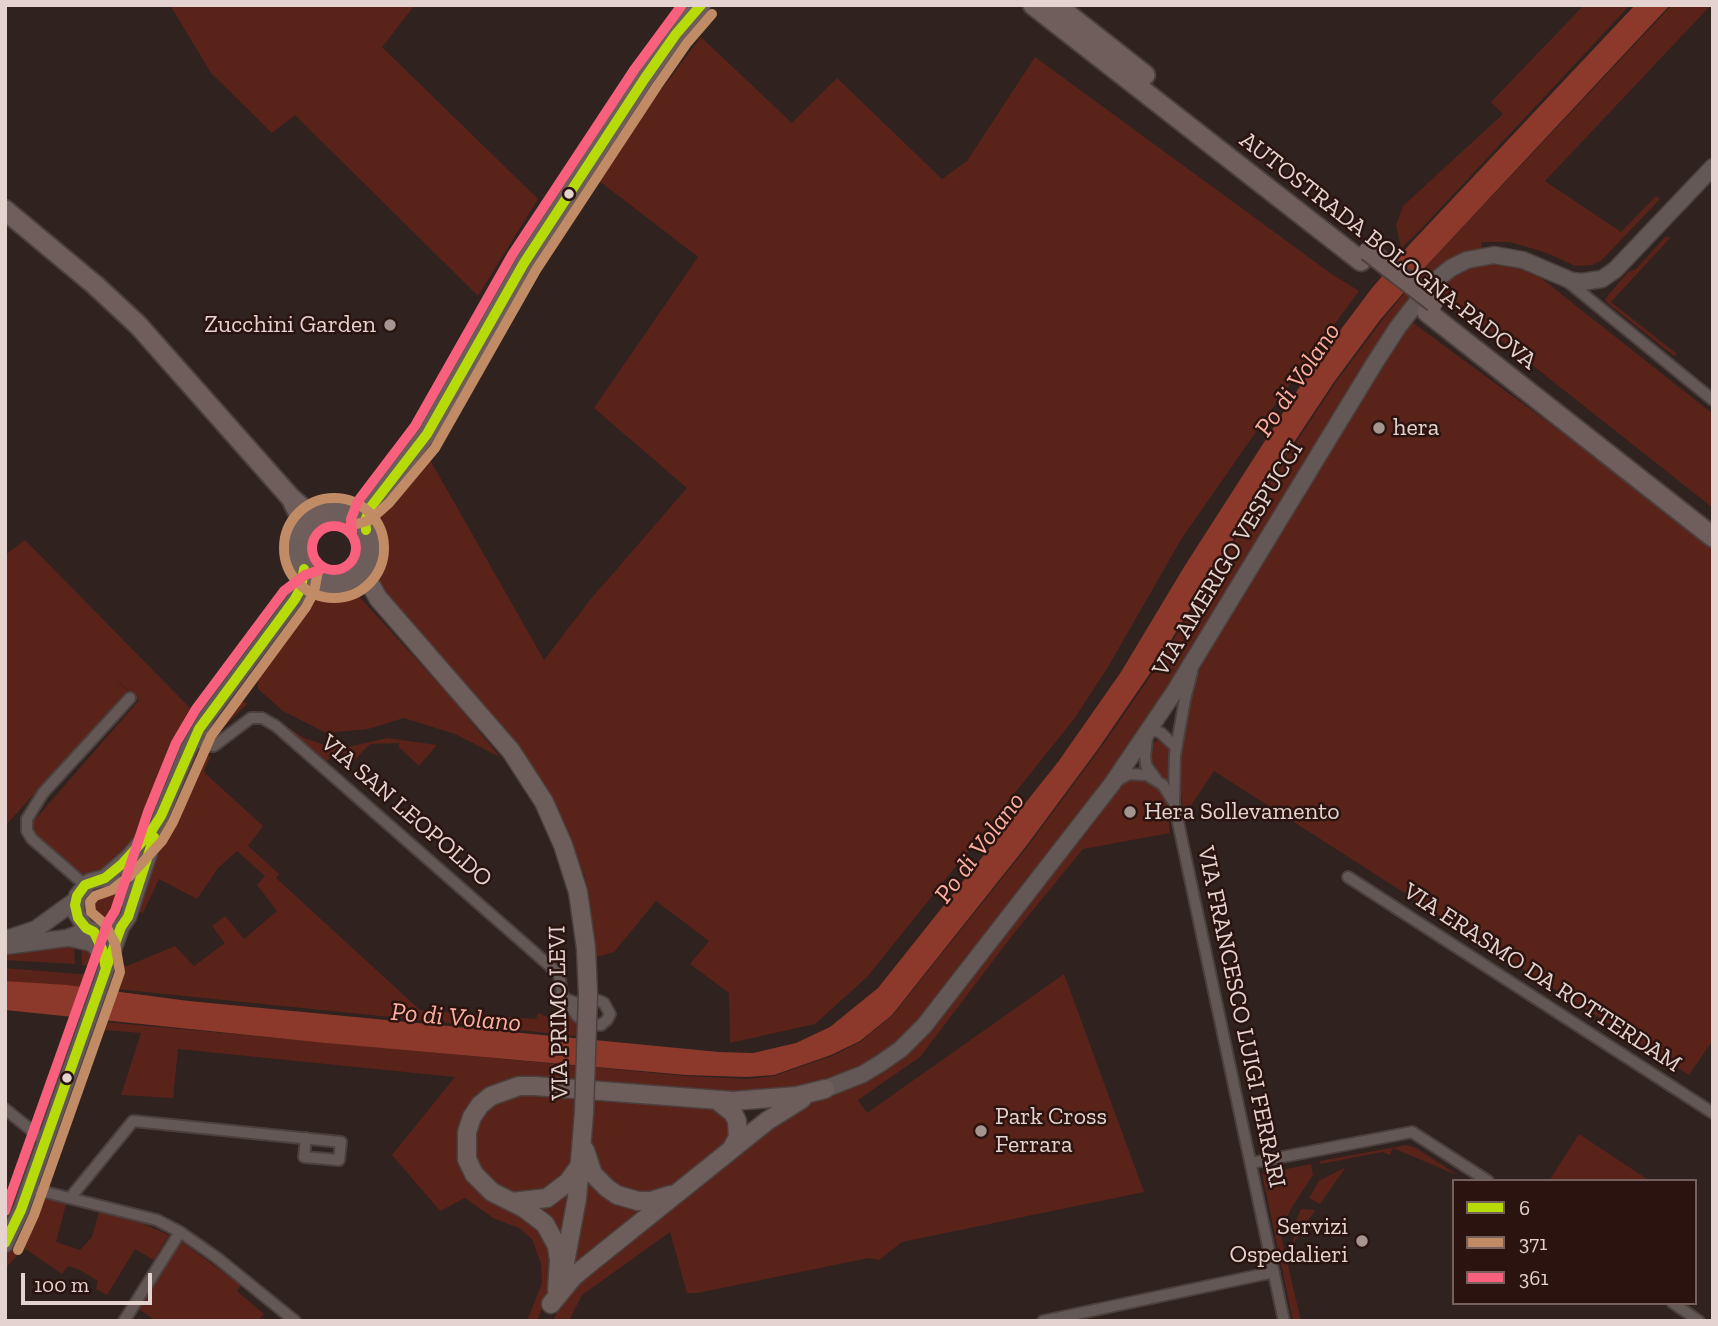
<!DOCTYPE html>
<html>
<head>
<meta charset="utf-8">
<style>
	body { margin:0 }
	#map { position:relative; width:1718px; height:1326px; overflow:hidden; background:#2f221f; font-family:"Zilla Slab",serif }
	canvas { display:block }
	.frame { position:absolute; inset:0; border:7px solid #e4d3cf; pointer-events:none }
	.legend { position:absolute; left:1452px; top:1179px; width:245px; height:126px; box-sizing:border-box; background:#2b140f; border:2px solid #75605c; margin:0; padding:9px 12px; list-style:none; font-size:21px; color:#e4d3cf }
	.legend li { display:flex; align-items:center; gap:14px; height:35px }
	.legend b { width:35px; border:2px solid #75605c }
	.scale { position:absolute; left:21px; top:1273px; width:131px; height:32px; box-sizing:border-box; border:4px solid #e4d3cf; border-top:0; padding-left:9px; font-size:21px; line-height:24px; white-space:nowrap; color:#e4d3cf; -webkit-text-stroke:5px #2b140f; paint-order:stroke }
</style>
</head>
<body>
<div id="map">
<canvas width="1718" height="1326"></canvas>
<div class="frame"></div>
<ul class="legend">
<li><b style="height:9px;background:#b6db09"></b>6</li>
<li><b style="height:9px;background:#c18c65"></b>371</li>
<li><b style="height:9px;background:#f8607d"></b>361</li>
</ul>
<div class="scale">100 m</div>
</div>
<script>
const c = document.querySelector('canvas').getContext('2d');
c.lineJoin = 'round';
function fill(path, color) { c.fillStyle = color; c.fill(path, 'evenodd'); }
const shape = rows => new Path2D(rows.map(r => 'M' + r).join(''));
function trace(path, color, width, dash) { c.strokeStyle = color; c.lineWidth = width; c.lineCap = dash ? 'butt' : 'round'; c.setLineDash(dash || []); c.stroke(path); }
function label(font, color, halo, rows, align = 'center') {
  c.font = font + ' "Zilla Slab",serif'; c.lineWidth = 5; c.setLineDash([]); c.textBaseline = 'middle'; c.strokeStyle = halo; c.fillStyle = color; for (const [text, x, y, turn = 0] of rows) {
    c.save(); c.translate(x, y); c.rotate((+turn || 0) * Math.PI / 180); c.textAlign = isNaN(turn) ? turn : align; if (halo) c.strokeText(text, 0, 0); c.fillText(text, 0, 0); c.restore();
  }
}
fill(shape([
	[170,5,415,5,382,47,538,199,478,296,295,115,272,133,211,73],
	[1584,5,1630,5,1421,229,1401,248,1396,225,1403,206,1503,114,1491,102],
	[1672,5,1711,5,1545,181,1621,232,1656,196,1660,199,1601,261,1592,265,1575,266,1547,253,1510,242,1481,242,1482,250,1436,272,1194,650,1106,783,932,1007,902,1039,866,1065,824,1082,795,1091,724,1098,518,1079,499,1082,482,1091,470,1105,462,1122,457,1150,463,1166,533,1220,554,1253,549,1289,537,1321,527,1321,542,1283,541,1264,532,1239,519,1228,493,1218,465,1198,440,1211,392,1155,455,1077,178,1049,173,1098,121,1095,141,1033,91,1029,94,1021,686,1076,747,1079,774,1076,832,1056,860,1042,893,1015,1028,846,1105,742,1154,671,1289,453,1336,382,1383,319,1431,261],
	[701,37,792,123,837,78,942,179,967,161,1035,57,1333,275,1359,291,1274,406,1182,538,1108,667,1074,719,868,976,815,1024,730,1043,729,993,690,964,709,941,656,901,614,952,597,957,585,877,545,784,373,579,382,547,375,519,426,453,544,660,590,600,687,488,594,408,698,257,598,180,633,127],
	[1665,237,1671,237,1611,302,1677,354,1674,356,1606,302,1605,299,1628,272,1636,269],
	[1490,263,1509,264,1541,278,1713,414,1713,508,1469,315,1435,291,1454,273,1470,267],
	[1412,322,1713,544,1713,1040,1689,1075,1214,771,1184,816,1180,786,1183,724,1200,660,1383,359],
	[25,540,195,713,196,719,147,823,138,837,106,869,86,879,40,843,31,830,32,823,139,700,109,673,128,691,5,826,5,555],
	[354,591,449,695,500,757,455,734,404,718,368,729,326,733,283,711,258,689,257,668,316,594],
	[242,702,248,703,213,737,208,740,204,738,227,705],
	[275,719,304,738,331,747,348,747,387,738,437,745,419,766,398,746,400,743,370,744,353,762,338,748,327,761],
	[1158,739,1170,747,1172,753,1169,786,1149,757,1151,747],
	[201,749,208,753,210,758,204,771,207,775,263,826,248,846,279,874,276,878,420,1010,536,1019,538,1013,557,1021,563,1008,568,1008,577,1020,577,1036,106,988,115,963,127,966,175,946,194,966,225,943,212,926,225,916,244,939,277,911,257,885,265,876,237,851,218,868,197,899,159,879,143,913,135,910,176,797,194,754],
	[1126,779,1145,779,1161,791,1167,804,1170,833,1083,849,1015,932,920,1057,858,1100,867,1113,1064,974,1144,1192,902,1242,879,1260,869,1258,697,1293,687,1293,670,1232,582,1295,569,1321,553,1321,564,1296,586,1274,794,1111,851,1086,915,1044,1116,787],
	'84 907a19 19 0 1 1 38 0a19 19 0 1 1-38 0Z',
	[81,943,101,959,101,967,94,988,5,981,5,968,91,975,93,967,82,965],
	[74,944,75,964,5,960,5,953],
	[527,1093,577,1098,571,1169,549,1190,510,1194,497,1187,478,1168,473,1155,473,1135,482,1113,502,1098],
	[593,1101,713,1108,723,1111,729,1116,732,1138,673,1187,644,1198,602,1179,590,1148],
	[1579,1134,1650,1181,1549,1181],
	[1406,1145,1416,1148,1459,1176,1393,1148,1390,1155,1382,1152,1320,1164,1320,1161],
	[1311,1164,1313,1175,1292,1207,1280,1231,1301,1321,1293,1321,1262,1174],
	[1346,1167,1320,1204,1309,1198,1319,1181],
	[588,1177,655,1204,568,1278,585,1199],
	[573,1181,561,1248,534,1205],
	[36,1197,66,1204,56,1242,80,1250,92,1237,99,1212,144,1224,169,1235,154,1260,135,1249,107,1295,96,1289,98,1281,80,1270,68,1266,62,1274,24,1248,5,1269,5,1257,33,1199],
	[1301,1209,1315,1210,1293,1244,1297,1218],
	[180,1241,241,1285,237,1291,264,1314,258,1321,156,1321,137,1308]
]), '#5a231a');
fill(shape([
	[1635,5,1670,5,1428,264,1380,320,1334,382,1289,450,1153,669,1098,749,1027,845,892,1015,860,1041,831,1055,774,1075,747,1077,686,1075,326,1043,5,1010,5,981,67,985,189,1001,719,1052,753,1053,796,1043,830,1027,878,988,1058,762,1121,672,1184,567,1311,369,1372,288,1410,244]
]), '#8c382a');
const street = shape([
	[1567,281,1713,400],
	[1192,672,1185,699,1175,755,1174,803,1284,1321],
	[193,740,207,746,214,746,251,718,262,718,276,726,559,974,562,994,577,1016,592,1024,601,1025,607,1020,610,1014,604,1003,600,1001,590,999,576,1003,566,999],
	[1156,779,1146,765,1145,756,1147,738,1151,729,1161,733,1176,747],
	[1116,781,1129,774,1147,775,1163,785,1173,801],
	[1348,877,1713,1113],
	[85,885,32,839,27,831,27,819,43,793,130,698],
	[5,1109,45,1141],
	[1251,1163,1412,1132,1488,1181],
	[29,1188,157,1220,180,1232,216,1257,295,1321],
	[70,1198,133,1121,341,1142,339,1160,304,1157,306,1138],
	[1673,1303,1699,1321],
	[124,1321,180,1232],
	[1043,1321,1274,1272]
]);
const secondary = shape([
	[297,597,312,587,324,583],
	[105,878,129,857,152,830],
	[121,927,104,934,86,928,76,913,77,896,89,882,105,878,122,886,128,894,130,905],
	[9,938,36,929,76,900],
	[70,938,92,943,104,955],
	[5,946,67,938,89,930],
	[825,1089,863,1074,881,1063,901,1049,924,1026,1112,784,1175,691,1374,364,1398,327,1431,284,1451,268,1467,260,1494,255,1523,260,1572,281,1582,282,1602,279,1615,270,1713,167],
	[5,1244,21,1210,121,927,128,917,161,816,188,750,207,717,295,599,301,588,304,569]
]);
const primary = shape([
	'298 548a36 36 0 1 1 72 0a36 36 0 1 1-72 0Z',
	[366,530,365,521,370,508,427,434,524,263,645,78,676,34,701,5],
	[368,559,368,580,378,598,511,751,544,802,563,845,578,892,586,948,588,994],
	[718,1101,733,1113,737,1121,738,1137,731,1150],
	[585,1150,593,1174,607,1188,617,1195,638,1201,651,1201,670,1195],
	[512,1202,547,1198,568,1182,581,1164],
	[564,1268,577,1198,584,1113],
	[557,1290,559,1260,557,1246,545,1224,524,1208,492,1192,474,1174,467,1159,467,1132,472,1117,480,1105,491,1096,519,1086,535,1086,733,1101,797,1096,825,1089],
	[551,1304,573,1277,590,1263,767,1121,802,1099]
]);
const highway = shape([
	[1033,5,1361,261],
	[1056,5,1145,75],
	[5,210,95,285,138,325,291,498,306,511,321,514],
	[1427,312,1713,537],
	[293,502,300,516,301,532]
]);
trace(street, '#4b403e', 14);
trace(secondary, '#4b403e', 19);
trace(primary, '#4b403e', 21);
trace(highway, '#4b403e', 23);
trace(street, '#635855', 10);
trace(secondary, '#635855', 16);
trace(primary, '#6d5e5b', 18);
trace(highway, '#6f5e5b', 19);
const primaryBridge = shape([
	[584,1113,588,994]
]);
const highwayBridge = shape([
	[1368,251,1434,302]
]);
trace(primaryBridge, '#4b403e', 21, []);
trace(highwayBridge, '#4b403e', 23, []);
trace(primaryBridge, '#6d5e5b', 18);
trace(highwayBridge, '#6f5e5b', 19);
trace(shape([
	[366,530,365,521,370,508,427,434,524,263,645,78,676,34,701,5],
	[104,974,121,927,128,917,154,837],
	[5,1243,21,1210,106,969,102,949,94,932,86,928,78,918,75,905,77,896,85,885,105,878,122,864,150,833,161,816,199,729,295,599,301,588,304,569]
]), '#b6db09', 10);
trace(shape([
	'284 548a50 50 0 1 1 100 0a50 50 0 1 1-100 0Z',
	[350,526,370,520,389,503,435,448,536,270,657,86,687,43,712,14],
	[18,1250,34,1215,120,972,115,943,105,924,91,912,90,902,95,896,112,890,131,875,162,841,173,822,211,736,306,607,314,592,318,571]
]), '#c18c65', 10);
trace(shape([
	'312 548a22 22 0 1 1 44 0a22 22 0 1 1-44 0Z',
	[352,532,351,519,358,501,415,426,512,255,634,70,682,5],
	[5,1211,108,922,115,911,148,812,176,743,196,709,284,591,305,575,320,570]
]), '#f8607d', 10);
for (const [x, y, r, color] of [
	[569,194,6,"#e4d3cf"],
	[390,325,7,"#a59591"],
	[1379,428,7,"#a59591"],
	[1130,812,7,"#a59591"],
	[67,1078,6,"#e4d3cf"],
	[981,1131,7,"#a59591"],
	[1362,1241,7,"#a59591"]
]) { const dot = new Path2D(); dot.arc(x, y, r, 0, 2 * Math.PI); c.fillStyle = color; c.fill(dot); trace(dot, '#2b140f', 2.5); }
label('24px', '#e4d3cf', '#2b140f', [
	["AUTOSTRADA BOLOGNA-PADOVA",1388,251,38],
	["VIA AMERIGO VESPUCCI",1228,559,-59],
	["VIA SAN LEOPOLDO",406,811,41],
	["VIA ERASMO DA ROTTERDAM",1542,978,33],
	["VIA PRIMO LEVI",559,1013,-91],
	["VIA FRANCESCO LUIGI FERRARI",1241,1017,78]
]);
label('24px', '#e4d3cf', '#2b140f', [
	["Zucchini Garden",376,325,"right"],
	["hera",1393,428],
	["Hera Sollevamento",1144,812],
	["Park Cross",995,1117],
	["Ferrara",995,1145],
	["Servizi",1348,1227,"right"],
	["Ospedalieri",1348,1255,"right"]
], 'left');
label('italic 26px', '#fcafa0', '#2b140f', [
	["Po di Volano",1298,380,-56],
	["Po di Volano",980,848,-53],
	["Po di Volano",456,1018,5]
]);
</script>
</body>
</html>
